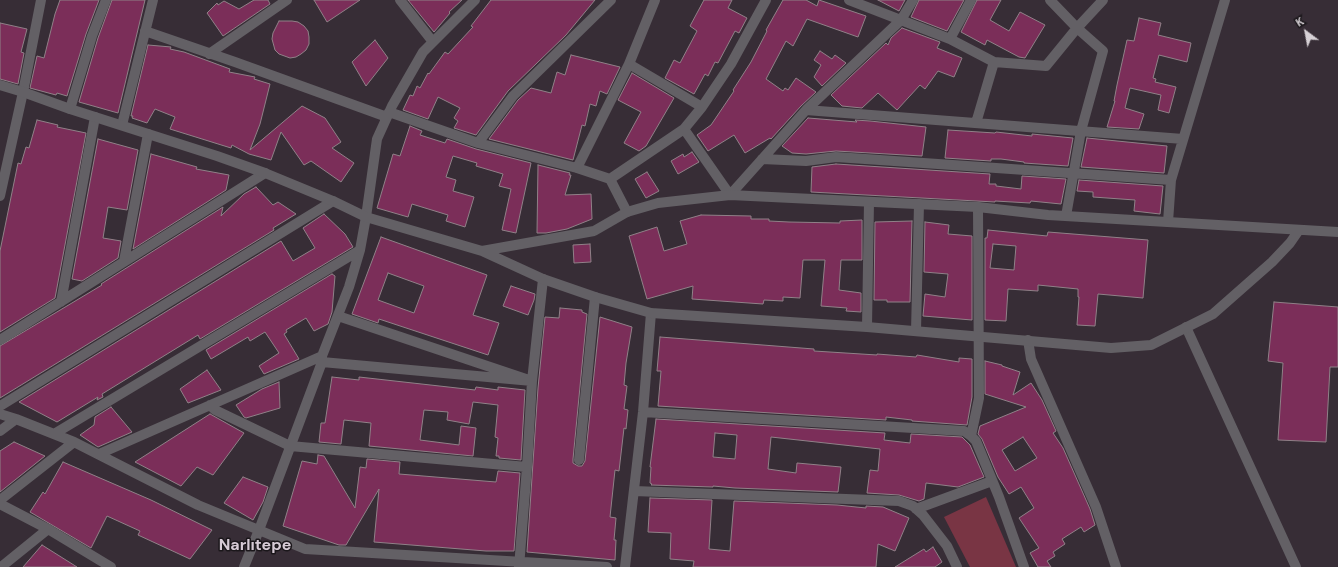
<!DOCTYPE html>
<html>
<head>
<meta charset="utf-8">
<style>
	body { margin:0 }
	#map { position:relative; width:1338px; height:567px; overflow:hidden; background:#372d36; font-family:"DM Sans",sans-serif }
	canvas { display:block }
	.north { position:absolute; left:1286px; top:12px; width:40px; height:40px; -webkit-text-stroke:3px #1b171b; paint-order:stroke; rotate:328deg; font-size:11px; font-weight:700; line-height:16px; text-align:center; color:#d7d1d6 }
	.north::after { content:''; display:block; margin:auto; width:14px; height:18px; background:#d7d1d6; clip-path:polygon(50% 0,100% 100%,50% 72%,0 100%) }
</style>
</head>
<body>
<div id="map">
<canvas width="1338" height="567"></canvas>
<div class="north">K</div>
</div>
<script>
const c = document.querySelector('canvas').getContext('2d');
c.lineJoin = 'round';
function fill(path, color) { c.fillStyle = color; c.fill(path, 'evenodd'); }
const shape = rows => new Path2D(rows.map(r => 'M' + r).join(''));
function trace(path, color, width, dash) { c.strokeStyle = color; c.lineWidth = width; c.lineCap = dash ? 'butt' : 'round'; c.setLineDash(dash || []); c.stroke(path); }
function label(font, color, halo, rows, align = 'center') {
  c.font = font + ' "DM Sans",sans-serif'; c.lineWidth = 3; c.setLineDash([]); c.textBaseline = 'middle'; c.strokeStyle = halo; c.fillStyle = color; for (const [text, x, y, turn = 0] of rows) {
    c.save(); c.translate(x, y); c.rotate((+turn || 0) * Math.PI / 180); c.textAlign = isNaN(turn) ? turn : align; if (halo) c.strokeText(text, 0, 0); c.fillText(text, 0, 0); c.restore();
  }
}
fill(shape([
	[986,497,1016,567,970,567,944,517]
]), '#793544');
const building = shape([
	[60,0,99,0,86,34,67,96,57,93,56,95,30,88,37,56,44,58,55,14,60,0],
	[112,0,145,0,118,113,79,102,98,38,112,0],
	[254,0,268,0,270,4,223,36,207,13,217,3,218,5,224,1,239,9,254,0],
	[314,0,360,0,327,22,314,0],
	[408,0,462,0,449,12,450,13,434,32,408,0],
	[491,0,595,0,566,35,508,91,476,135,454,128,458,121,454,118,460,108,438,97,428,119,403,110,410,95,413,96,417,86,420,88,428,73,429,74,445,52,448,54,473,27,471,26,491,0],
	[704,0,732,0,728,8,747,18,739,33,735,31,718,63,715,62,708,76,705,74,694,94,665,78,674,60,680,63,697,31,690,26,704,0],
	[783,0,806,0,817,6,819,0,866,16,858,37,807,19,793,46,786,41,766,79,783,91,785,88,788,90,796,78,816,92,801,106,771,139,770,138,745,153,734,135,708,151,697,135,711,125,734,91,733,90,751,62,767,31,766,30,783,0],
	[878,0,905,0,899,11,878,0],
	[919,0,964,0,947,31,911,17,919,0],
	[977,0,1001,0,990,20,1009,31,1020,12,1045,25,1025,58,1019,57,987,40,985,45,961,32,977,0],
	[1139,18,1161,23,1158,35,1191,43,1187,62,1159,55,1153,78,1156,79,1155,82,1176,87,1169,113,1158,110,1161,95,1130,88,1125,108,1144,114,1139,129,1107,127,1115,101,1114,101,1117,85,1127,40,1134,41,1139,18],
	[279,21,292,21,298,22,304,26,308,31,309,37,309,44,306,50,301,54,296,57,290,58,279,54,275,50,272,39,273,33,279,21],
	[0,23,27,29,21,52,24,53,18,84,0,79,0,23],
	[902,28,940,42,937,48,962,58,954,77,938,71,925,89,920,85,897,110,878,93,862,108,842,106,831,95,886,43,888,45,891,38,902,28],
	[375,40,388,58,366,86,352,62,375,40],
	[148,45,171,47,170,49,184,52,230,69,229,72,255,77,254,79,270,84,260,124,250,150,302,106,325,118,341,142,332,148,354,163,341,182,311,161,304,165,281,132,271,160,249,154,232,145,231,148,170,129,175,117,155,109,147,123,132,118,133,116,131,116,148,45],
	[820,51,832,59,835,55,846,63,822,86,814,77,821,65,814,60,820,51],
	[571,55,620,67,607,94,600,91,596,106,590,104,585,126,582,125,573,160,489,139,518,100,531,88,551,93,557,72,565,75,571,55],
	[632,73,674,98,646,146,639,151,624,143,641,112,618,100,632,73],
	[808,118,857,122,855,120,870,121,926,127,922,156,836,151,806,154,792,153,782,146,808,118],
	[37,120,58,125,57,127,86,133,55,298,0,332,0,251,18,163,21,164,26,147,29,148,37,120],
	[410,126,422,131,420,135,445,143,447,139,476,149,531,163,516,233,502,230,511,189,499,186,503,174,476,166,477,163,453,156,446,177,456,180,453,191,474,197,465,227,446,221,448,215,412,204,408,217,377,208,393,154,400,156,410,126],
	[948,130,995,133,996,132,1032,136,1032,134,1073,138,1068,166,1024,163,1024,162,1001,159,991,159,991,161,945,158,948,130],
	[1087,138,1167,146,1164,173,1081,167,1087,138],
	[98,139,138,150,127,210,108,207,103,238,121,241,118,258,82,281,72,279,98,139],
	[692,152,699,162,678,174,671,161,683,154,684,157,692,152],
	[151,154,197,167,196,169,229,175,226,190,133,249,151,154],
	[836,164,990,174,989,184,996,184,996,186,1021,189,1022,176,1066,179,1061,204,1031,201,1030,203,995,201,995,202,811,192,812,167,836,164],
	[538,165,570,173,569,175,571,175,565,195,591,194,592,219,567,229,546,233,537,233,538,165],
	[647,172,659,191,646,198,635,179,647,172],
	[1079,180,1163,186,1160,214,1134,211,1135,200,1093,197,1093,192,1077,191,1079,180],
	[256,187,273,205,278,202,296,214,273,228,274,230,0,398,0,346,102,285,101,284,223,207,221,216,244,194,256,187],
	[324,214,345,234,353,247,200,339,198,335,102,394,103,397,97,400,98,397,57,422,19,402,281,241,293,261,315,248,303,228,324,214],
	[701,215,751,216,751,219,769,219,769,221,789,222,840,223,840,221,862,220,862,260,841,260,839,290,861,293,861,312,846,311,847,308,821,306,825,260,803,260,800,298,783,297,783,301,764,300,763,304,692,299,693,286,647,299,629,236,657,227,664,251,687,244,680,221,701,215],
	[912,221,910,302,887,302,887,300,874,300,875,222,912,221],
	[925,222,949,225,948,234,972,236,972,320,923,316,925,294,945,297,948,274,924,272,925,222],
	[988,230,1047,236,1048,232,1148,240,1143,298,1098,294,1095,326,1077,325,1079,297,1078,297,1078,289,1038,285,1038,291,1008,289,1006,321,985,320,985,238,987,238,988,230],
	[993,244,1016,246,1014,270,990,268,993,244],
	[381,237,487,275,473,315,499,323,488,355,379,319,378,323,352,314,381,237],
	[388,273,424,286,414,313,378,300,388,273],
	[590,244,591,262,574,263,573,245,590,244],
	[332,274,335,276,332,312,328,324,314,331,306,318,286,330,287,332,284,334,299,359,264,374,259,366,279,353,265,332,250,341,248,337,211,359,206,350,332,274],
	[511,286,535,294,534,300,528,315,503,306,511,286],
	[1274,302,1338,307,1338,367,1330,367,1326,442,1278,440,1283,363,1268,361,1274,302],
	[560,308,582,310,582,312,587,314,573,459,573,463,578,466,582,466,585,461,600,317,632,327,626,363,624,385,627,386,624,409,628,410,626,429,624,428,619,471,615,470,610,517,616,518,614,540,616,540,615,560,527,552,538,388,545,317,559,318,560,308],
	[660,337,814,349,814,351,877,355,877,354,916,357,917,355,959,362,959,358,972,359,972,397,967,425,912,421,912,420,886,417,886,420,658,406,661,371,657,371,660,337],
	[985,361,1002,365,1002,366,1020,372,1013,395,1031,383,1042,400,1056,431,1053,433,1063,448,1090,509,1095,525,1084,532,1081,527,1062,539,1065,544,1053,552,1055,556,1047,561,1051,567,1038,567,1030,553,1039,548,1019,518,1034,508,1021,487,1009,494,998,477,982,439,978,434,980,426,1026,407,985,394,985,361],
	[1023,437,1037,458,1015,471,1002,450,1023,437],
	[207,370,221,390,188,403,180,389,207,370],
	[332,377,359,380,359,377,475,390,476,387,498,390,498,387,525,390,521,460,499,458,499,456,496,456,498,438,495,437,498,405,473,402,469,424,447,420,448,412,424,410,420,440,459,445,461,426,476,428,473,456,369,446,371,423,344,420,341,444,319,442,321,423,325,423,332,377],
	[279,382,280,408,246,418,244,417,236,405,262,389,279,382],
	[111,407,132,432,98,447,80,435,94,425,95,417,111,407],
	[210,414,244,433,213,475,197,467,181,486,135,462,210,414],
	[656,419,885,433,884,440,910,443,911,434,962,437,970,445,984,477,958,487,926,483,924,499,919,501,899,495,867,493,870,470,878,471,880,449,771,437,768,469,796,473,797,463,841,467,838,492,735,488,713,486,713,487,651,485,652,484,650,483,651,467,650,467,656,419],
	[715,433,737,435,735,459,713,457,715,433],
	[14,442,45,456,0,492,0,451,14,442],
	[318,455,324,456,355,508,360,467,366,468,367,459,400,462,399,474,496,482,498,471,520,473,514,551,486,551,374,542,379,489,346,545,339,545,283,526,302,461,317,464,318,455],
	[63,462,151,500,212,530,190,559,138,535,140,531,107,516,91,548,30,512,43,492,45,494,63,462],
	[243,477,268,487,263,502,253,520,224,503,243,477],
	[650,498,712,500,709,549,730,551,734,501,837,505,866,508,866,506,883,507,909,518,895,551,878,544,876,567,693,567,694,561,670,559,671,533,648,532,650,498],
	[42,545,77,567,23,567,42,545],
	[933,547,942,562,935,567,895,567,924,549,926,552,933,547]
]);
fill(building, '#7b2e59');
trace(building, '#908188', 1);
trace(shape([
	[400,0,433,42],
	[849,0,950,39,994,62],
	[1050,0,1077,28,1103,51,1081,131,1066,216],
	[145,31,235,62,387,117],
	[950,39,971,0],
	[209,54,287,0],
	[629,64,655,0],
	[70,109,92,36,106,0],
	[806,110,1183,139],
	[389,112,478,143,577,168,610,179,627,212],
	[976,123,994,62,1046,66,1077,28,1103,0],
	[122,125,153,0],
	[684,129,730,195,806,110,901,20,913,0],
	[478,143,513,96,611,0],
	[762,159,806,161,836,157,1171,180],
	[577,168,629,64,702,107],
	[610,179,684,129,702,107,731,64,766,0],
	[0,196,23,92,41,0],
	[1168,222,1171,180,1225,0],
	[124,261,148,134],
	[61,302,95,117],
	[867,327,869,202],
	[1186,327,1296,567],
	[916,331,919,204],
	[0,340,265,173],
	[1028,340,1031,359,1096,507,1116,567],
	[322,362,532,381,338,316],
	[210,405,215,410,290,446,527,467],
	[0,406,333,201],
	[643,412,964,431,971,436,976,441,999,497,1024,567],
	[0,414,16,419,74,442,198,505,305,549,607,567],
	[0,431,16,419],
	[54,434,360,250],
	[971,436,979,398,978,207],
	[99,454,322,356],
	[579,460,595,297],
	[634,491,899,501,913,506,923,515,947,546,957,567],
	[0,500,74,442],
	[0,504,48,529,111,567],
	[916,509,992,481],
	[1,567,48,529],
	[244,567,259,530,322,362,322,356,349,287,360,250,366,217,377,139,392,106,423,52,475,0],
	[519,567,527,467,532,381,543,279],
	[625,567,643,412,651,313]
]), '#636065', 10);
trace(shape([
	[0,85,23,92,70,109,217,156,265,173,333,201,366,217,482,251,543,279,595,297,651,313,867,327,1111,348,1151,345,1213,314,1272,262,1290,243,1299,230],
	[482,251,594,231,627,212,658,203,730,195,978,207,1048,215,1338,232]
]), '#636065', 10);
label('bold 16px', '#d6cad5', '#1b171b', [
	["Narlıtepe",255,546]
]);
</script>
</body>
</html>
